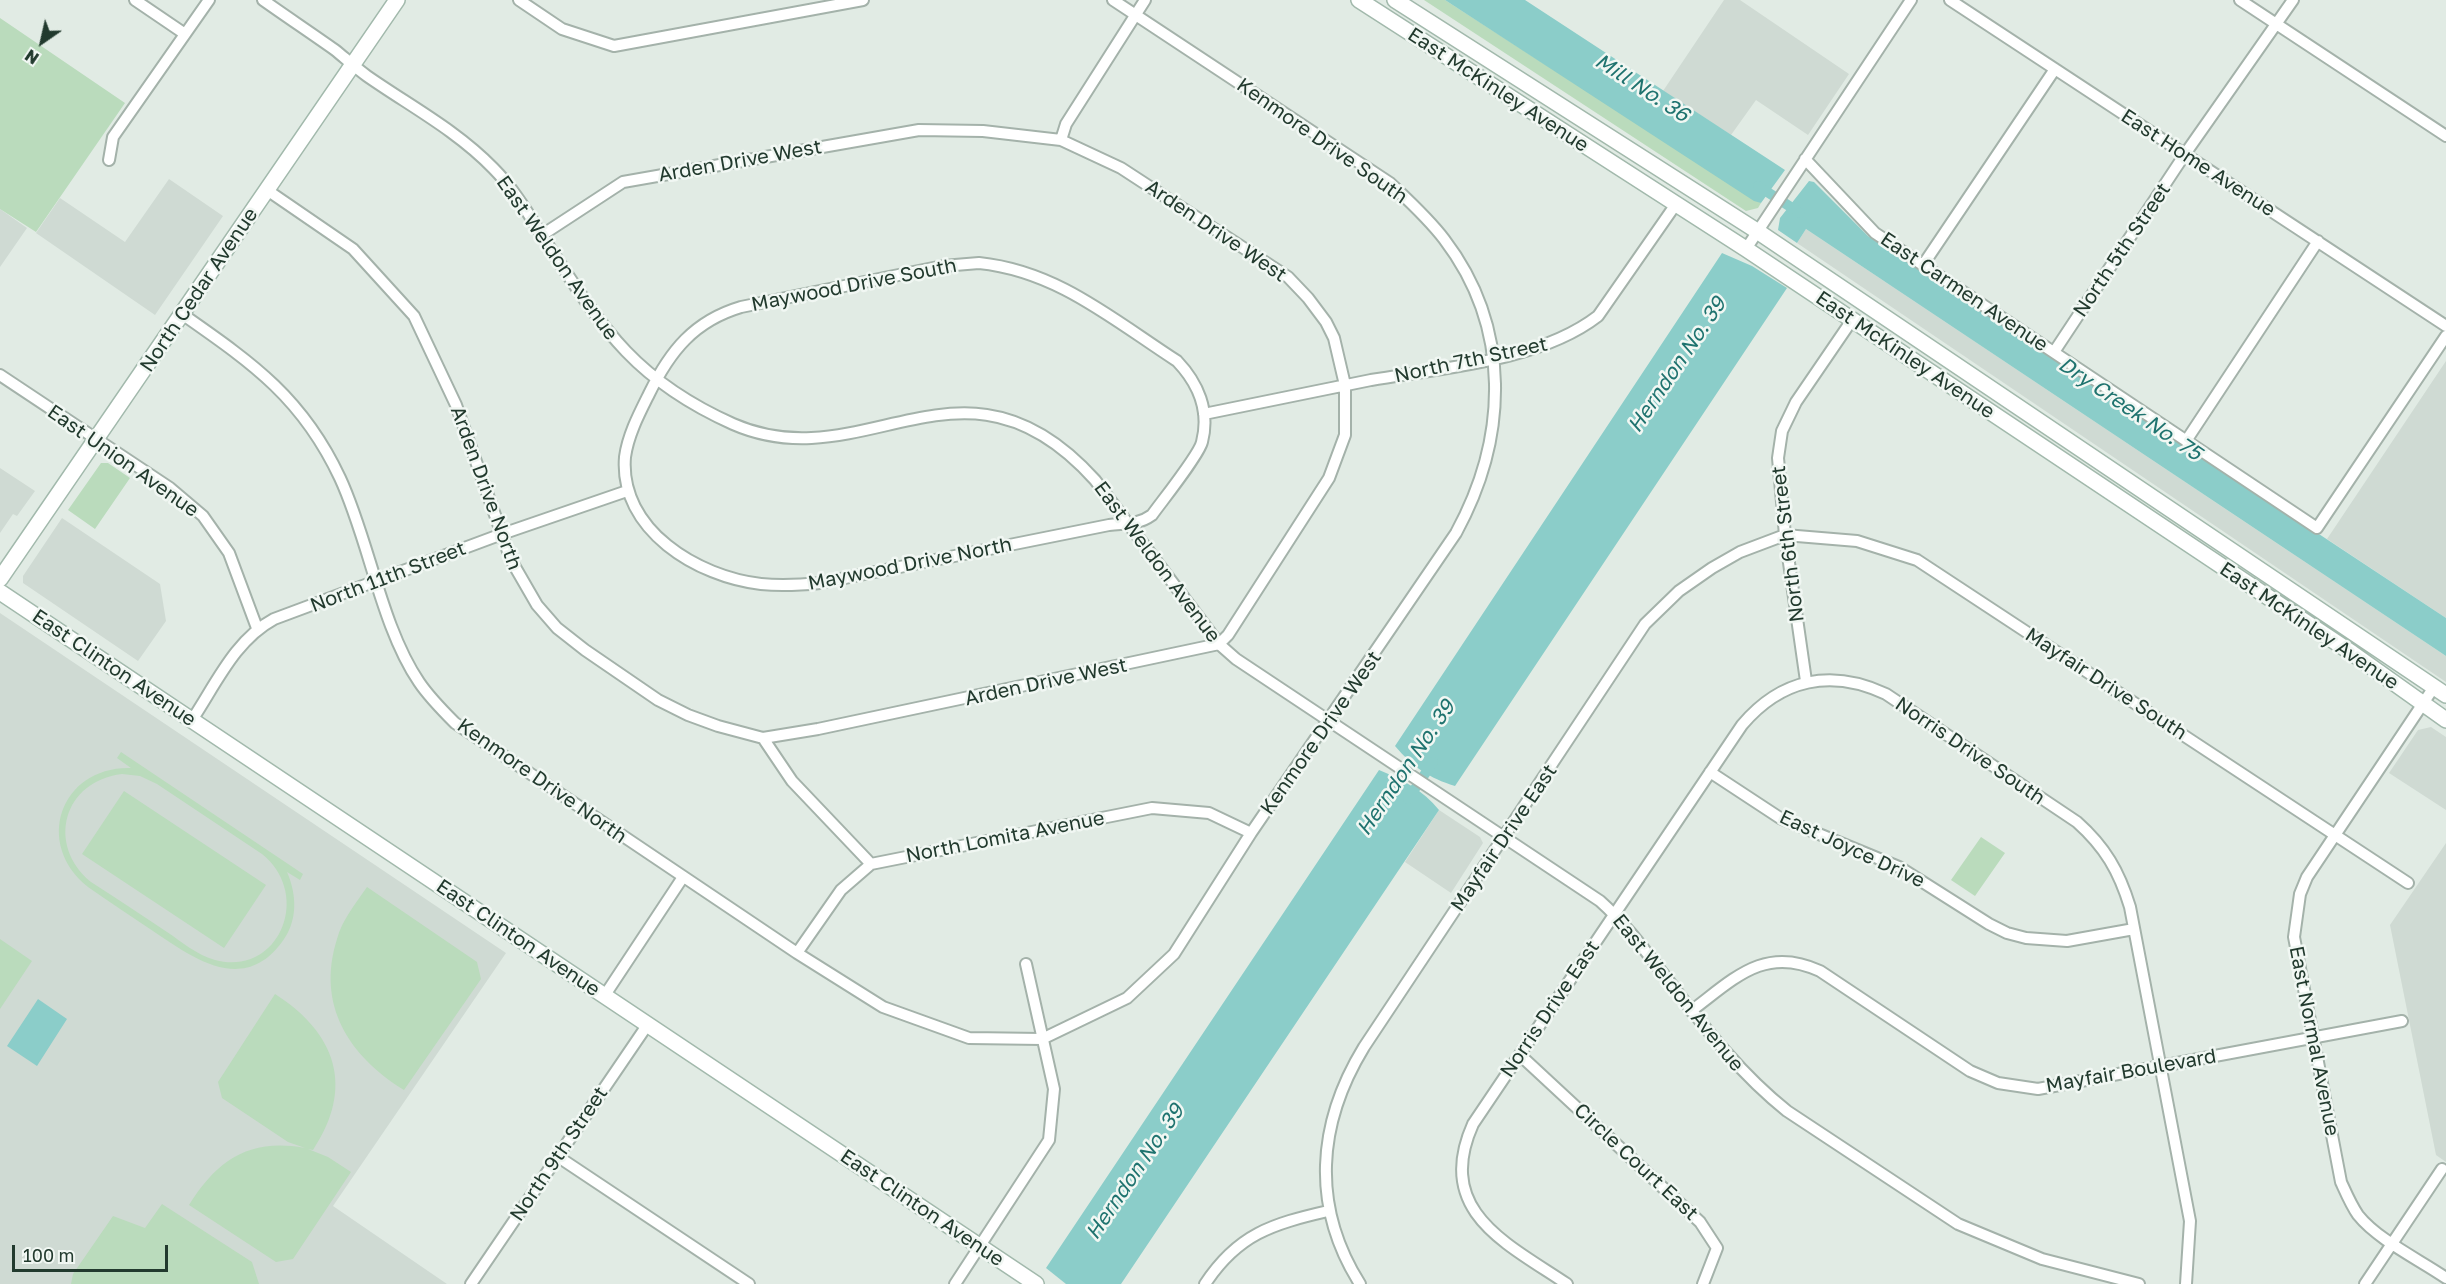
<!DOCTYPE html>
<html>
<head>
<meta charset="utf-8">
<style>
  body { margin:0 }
  #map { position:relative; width:2446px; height:1284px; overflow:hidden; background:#e1ebe4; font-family:"Golos Text",sans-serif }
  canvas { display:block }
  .north { position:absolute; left:12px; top:12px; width:60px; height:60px; -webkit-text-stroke:4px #f1f7f3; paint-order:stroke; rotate:214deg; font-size:16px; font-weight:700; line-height:24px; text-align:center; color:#223a2e }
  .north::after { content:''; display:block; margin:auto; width:21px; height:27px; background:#223a2e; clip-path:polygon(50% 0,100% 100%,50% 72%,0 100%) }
  .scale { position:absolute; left:12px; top:1245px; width:156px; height:27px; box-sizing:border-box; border:3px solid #223a2e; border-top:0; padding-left:8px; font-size:18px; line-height:21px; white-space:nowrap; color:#223a2e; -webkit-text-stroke:4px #f1f7f3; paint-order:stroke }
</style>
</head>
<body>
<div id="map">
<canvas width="2446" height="1284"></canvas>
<div class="north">N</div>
<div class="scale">100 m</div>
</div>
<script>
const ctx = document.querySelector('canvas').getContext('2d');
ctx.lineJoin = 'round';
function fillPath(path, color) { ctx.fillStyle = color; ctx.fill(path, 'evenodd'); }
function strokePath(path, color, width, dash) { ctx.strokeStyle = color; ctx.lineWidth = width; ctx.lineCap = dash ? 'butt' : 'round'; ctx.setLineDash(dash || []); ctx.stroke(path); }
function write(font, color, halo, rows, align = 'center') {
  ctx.font = font + ' "Golos Text",sans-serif'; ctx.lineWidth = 5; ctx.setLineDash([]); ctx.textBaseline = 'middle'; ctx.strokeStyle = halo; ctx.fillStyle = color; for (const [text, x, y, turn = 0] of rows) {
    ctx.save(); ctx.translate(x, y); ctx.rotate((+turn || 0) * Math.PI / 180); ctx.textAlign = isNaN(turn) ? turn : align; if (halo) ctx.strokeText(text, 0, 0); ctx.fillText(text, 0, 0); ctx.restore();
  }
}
fillPath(new Path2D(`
  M1724,0H1740L1849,74L1808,135L1756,100L1731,135L1663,91Z
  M169,179L223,216L155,315L36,233L60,198L125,242Z
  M0,209L27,228L0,267Z
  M1806,229L2446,656V682L1797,243Z
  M2446,361V618L2327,539Z
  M0,468L35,491L17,516L13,514L0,533Z
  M62,518L160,584L166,621L138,661L23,583V576Z
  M0,613L506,953L333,1206L447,1284H0Z
  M2431,727L2446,737V810L2389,773L2418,730Z
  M1439,810L1480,837L1483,843L1451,893L1405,862Z
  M2446,843V1162L2436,1155L2390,925Z`), '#cfdad3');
fillPath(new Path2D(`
  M1424,0H1445L1761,203L1758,208L1746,211Z
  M0,18L125,103L36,232L0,209Z
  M101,463H108L130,478L95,529L68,510Z
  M121,752L303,874L300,880L287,872C297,895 298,921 282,942C243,995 193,958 153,931C131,916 109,902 88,887C33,843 61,766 131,768L117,758ZM122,774L140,776L157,784L262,854C313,895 279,977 215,960C197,955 182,942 167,932C142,915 117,899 91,882C46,845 63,781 122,774Z
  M124,791L266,885L224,948L82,854Z
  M1981,837L2005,853L1975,896L1951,880Z
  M367,887L477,962L481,979L404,1090C349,1056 316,1005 337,939C342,920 356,903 367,887Z
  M0,939L32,961L0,1009Z
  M275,994C336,1033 355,1087 313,1150L308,1149L328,1157L351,1172L293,1259L276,1262L189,1205C218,1159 250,1138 305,1148L288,1142L222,1098L218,1082Z
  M162,1204L252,1262L259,1284H71L73,1274L113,1216L145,1228Z`), '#badbbc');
fillPath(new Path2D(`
  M1445,0H1525L1785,170L1761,203L1754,201Z
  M1809,181L1814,182L1868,236L2446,618V656L1806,229L1797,243L1778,230L1780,218Z
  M1722,253L1752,266L1787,288L1455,786C1429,778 1413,767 1395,746Z
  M1379,770C1403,780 1423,790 1439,810L1121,1284H1066L1046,1268Z
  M38,999L67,1019L37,1066L7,1046Z`), '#8bcdc9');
strokePath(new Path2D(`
  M1758,186L1800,213
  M1408,799L1433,762`), '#8bcdc9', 10);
const street = new Path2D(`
  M135,0L185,34
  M263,0C287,17 311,33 335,50C346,59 356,68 367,76C410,106 456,130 493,168C516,191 532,220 550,248C605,332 637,381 733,424C865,482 964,334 1095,480L1219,644L1236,659L1600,901C1628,926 1649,956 1672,985C1707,1031 1742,1075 1787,1111L1958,1224L2042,1259L2139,1284
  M519,0L562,29L614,46L863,0
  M1950,0L2446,326
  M2240,0L2446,136
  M1061,140L1066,124L1145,0
  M1805,159L1875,233L2317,528L2446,336
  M109,160L113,137L209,0
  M267,190L353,249L414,316L456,405L511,560L537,605L557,628L585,650L658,700L688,715L718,726L763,738L792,781L871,864
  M542,235L623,182L919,130L983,131L1061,140L1121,168L1288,277L1308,298L1326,322L1334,338L1345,385V435L1329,478L1228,635L1219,644L818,729L763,738
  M1746,249L1911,0
  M979,263C1057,271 1112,319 1177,361C1198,383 1210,411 1202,442C1199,455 1162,501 1152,515C1138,525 1127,523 1109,525L820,583C800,585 781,586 761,584C698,577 619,530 625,457C628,435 639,414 649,394C670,351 694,321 741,307L943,266Z
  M1923,265L2055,69
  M182,314C252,363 302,397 340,478C369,540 381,626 419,682C429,697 442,710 455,723L797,953L883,1007L969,1038L1042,1039L1127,998L1174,954L1251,833L1456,533C1508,438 1512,328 1444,239C1428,218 1409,201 1390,183L1113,0
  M2054,352L2185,154L2293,0
  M0,375L170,488L203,516L229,553L257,628
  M1204,414C1260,403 1315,391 1371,380C1442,368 1540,361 1598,316L1676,204
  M2186,441L2318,241
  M1806,681L1785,535L1778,458L1782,431L1796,402L1852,320
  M2434,687L2307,877L2300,894L2294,937L2341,1182C2346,1193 2351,1205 2358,1215C2378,1240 2420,1260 2446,1278
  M192,720C216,684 235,640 274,619L502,534L627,491
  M1710,772L1780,818L1899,867L1989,924L2007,933L2026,938L2067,941L2134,929
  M797,953L841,890L871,864L1152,808L1209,813L1251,833
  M605,995L683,877
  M1691,1011C1734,979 1764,945 1820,971L1970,1071L1998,1083L2038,1089L2402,1021
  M1520,1055L1700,1222L1717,1248L1703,1284
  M557,1156L749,1284
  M471,1284L648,1024
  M955,1284L1049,1140L1054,1089L1026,964
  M1205,1284C1238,1234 1272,1224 1328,1211
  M1360,1284C1311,1206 1317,1124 1364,1047L1645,624L1679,591L1712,568L1740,552L1785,535L1857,541L1917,560L2408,883
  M1567,1284C1506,1243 1434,1211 1473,1124L1742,725C1781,679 1831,668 1886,694L2077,822C2105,847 2119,871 2130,907L2190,1221L2186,1284
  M2365,1284L2442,1169`);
const secondary = new Path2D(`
  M1359,0L1746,249L2352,653L2446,720
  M1395,0L1757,231L2446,695
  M0,579L397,0
  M0,592L1036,1284`);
strokePath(street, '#a4b2aa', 14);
strokePath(secondary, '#a2b9ac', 18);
strokePath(street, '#fff', 10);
strokePath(secondary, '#fff', 15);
write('20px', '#223a2e', '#f1f7f3', [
  ["East McKinley Avenue",1498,90,33],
  ["Kenmore Drive South",1322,141,35],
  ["Arden Drive West",740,161,-10],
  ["East Home Avenue",2198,163,33],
  ["Arden Drive West",1216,231,34],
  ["North 5th Street",2122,250,-56],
  ["East Weldon Avenue",557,258,55],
  ["Maywood Drive South",854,285,-11],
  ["North Cedar Avenue",199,290,-56],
  ["East Carmen Avenue",1964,292,34],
  ["East McKinley Avenue",1905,355,34],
  ["North 7th Street",1471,360,-12],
  ["East Union Avenue",123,461,35],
  ["Arden Drive North",486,488,70],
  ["North 6th Street",1788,544,-97],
  ["East Weldon Avenue",1157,562,53],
  ["Maywood Drive North",910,564,-11],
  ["North 11th Street",388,577,-21],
  ["East McKinley Avenue",2309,626,34],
  ["East Clinton Avenue",114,668,34],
  ["Arden Drive West",1046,682,-12],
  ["Mayfair Drive South",2106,684,33],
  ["Kenmore Drive West",1321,733,-55],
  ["Norris Drive South",1970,751,34],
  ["Kenmore Drive North",542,781,35],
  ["North Lomita Avenue",1005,837,-11],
  ["Mayfair Drive East",1504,838,-56],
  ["East Joyce Drive",1852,849,25],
  ["East Clinton Avenue",518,938,34],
  ["East Weldon Avenue",1678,993,51],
  ["Norris Drive East",1550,1009,-56],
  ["East Normal Avenue",2314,1041,79],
  ["Mayfair Boulevard",2131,1071,-10],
  ["North 9th Street",559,1154,-56],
  ["Circle Court East",1636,1162,43],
  ["East Clinton Avenue",922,1208,34]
]);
write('italic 21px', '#1f736f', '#f1f7f3', [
  ["Mill No. 36",1642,88,33],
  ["Herndon No. 39",1677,365,-56],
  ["Dry Creek No. 75",2130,409,34],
  ["Herndon No. 39",1406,768,-56],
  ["Herndon No. 39",1135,1172,-56]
]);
</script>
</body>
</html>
